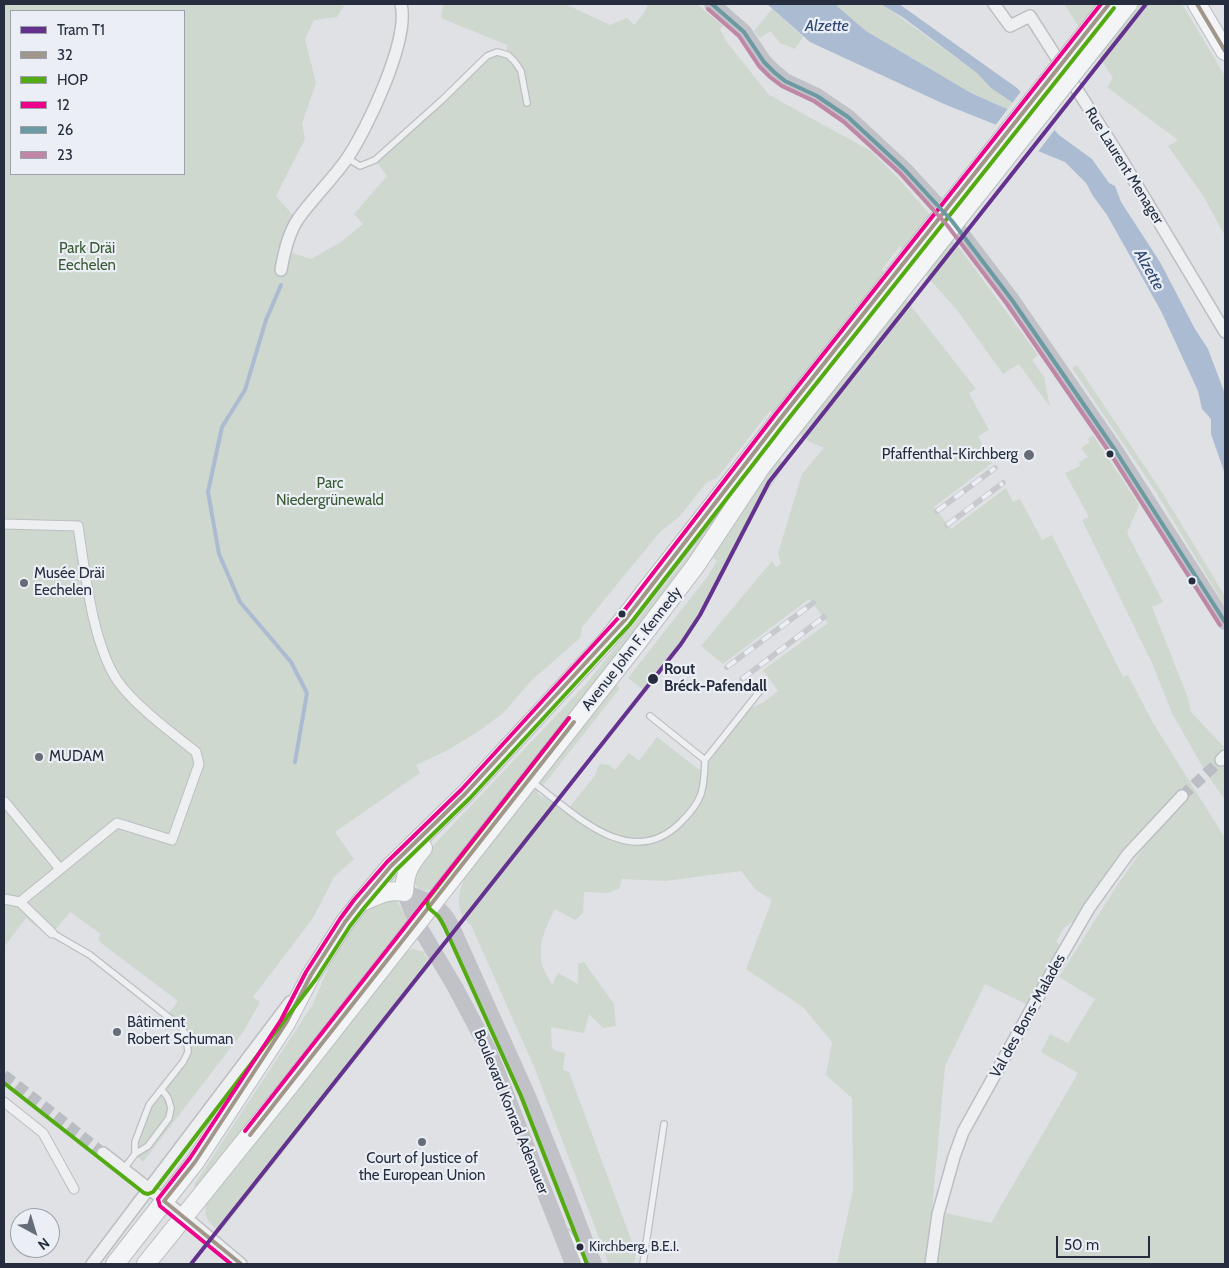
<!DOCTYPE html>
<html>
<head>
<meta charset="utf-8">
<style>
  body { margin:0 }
  #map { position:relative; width:1229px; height:1268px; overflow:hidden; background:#dfe1e4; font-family:Cabin,sans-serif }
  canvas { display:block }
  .frame { position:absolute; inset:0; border:5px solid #252d3e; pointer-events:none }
  .legend { position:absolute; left:10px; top:10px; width:175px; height:165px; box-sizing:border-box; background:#ebeff5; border:1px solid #9ca1ac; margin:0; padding:6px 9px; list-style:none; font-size:15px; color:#252d3e }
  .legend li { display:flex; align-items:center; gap:10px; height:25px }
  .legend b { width:25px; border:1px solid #9ca1ac }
  .north { position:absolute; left:10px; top:1208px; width:50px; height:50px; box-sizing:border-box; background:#ebeff5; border:1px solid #9ca1ac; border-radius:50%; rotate:141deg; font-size:14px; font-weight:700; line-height:20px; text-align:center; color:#252d3e }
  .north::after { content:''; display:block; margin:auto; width:18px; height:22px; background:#666c78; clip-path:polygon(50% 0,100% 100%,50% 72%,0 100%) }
  .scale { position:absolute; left:1056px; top:1236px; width:94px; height:22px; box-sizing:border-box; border:2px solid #252d3e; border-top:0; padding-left:6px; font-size:15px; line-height:18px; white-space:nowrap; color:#252d3e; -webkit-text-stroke:4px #ebeff5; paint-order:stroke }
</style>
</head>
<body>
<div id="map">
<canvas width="1229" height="1268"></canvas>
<div class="frame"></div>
<ul class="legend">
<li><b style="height:6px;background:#64318f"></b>Tram T1</li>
<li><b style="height:6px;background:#a0968a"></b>32</li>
<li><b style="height:6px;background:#53ab11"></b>HOP</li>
<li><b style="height:6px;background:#ed028c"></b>12</li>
<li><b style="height:6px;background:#6c9aa3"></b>26</li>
<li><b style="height:6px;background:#c086a6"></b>23</li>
</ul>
<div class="north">N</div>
<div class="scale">50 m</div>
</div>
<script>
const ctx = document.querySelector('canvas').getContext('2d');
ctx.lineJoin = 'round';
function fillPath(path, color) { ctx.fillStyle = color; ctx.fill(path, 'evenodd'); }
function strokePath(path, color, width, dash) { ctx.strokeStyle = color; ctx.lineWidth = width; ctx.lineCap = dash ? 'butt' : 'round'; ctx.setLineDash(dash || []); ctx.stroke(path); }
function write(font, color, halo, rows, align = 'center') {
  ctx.font = font + ' Cabin,sans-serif'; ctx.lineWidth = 4.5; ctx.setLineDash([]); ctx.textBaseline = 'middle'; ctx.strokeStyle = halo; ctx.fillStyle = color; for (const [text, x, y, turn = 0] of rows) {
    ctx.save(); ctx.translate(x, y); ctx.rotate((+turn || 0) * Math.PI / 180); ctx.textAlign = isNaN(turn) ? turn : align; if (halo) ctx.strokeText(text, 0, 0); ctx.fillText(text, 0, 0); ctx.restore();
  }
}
fillPath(new Path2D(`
  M4,4H340L344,6L337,17L314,20L305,39L316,83L302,124L305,139L276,196L297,220L284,250L311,259L341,242L363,224L354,214L387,176L375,160L487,56L497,52L507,55V45L441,18L443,4H565L610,25L627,18L634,25L644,13L648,4H697L723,26L720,29L726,41L769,95L871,151L898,178L961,250L1038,355L1032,360L1044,377L1050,407L1019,364L1003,374L957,310L900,246L882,269L976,389L969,393L989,430L978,436L992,463L934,507L951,529L1006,488L1013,502L1020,499L1042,540L1052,535L1123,677L1128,675L1153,723L1225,838V1264H837L853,1190L852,1098L826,1075L832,1042L803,1007L746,969L772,900L756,890L741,871L665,881L622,879L619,889L607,893L584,892L583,913L575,920L555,909C546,926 536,947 543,967C545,973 549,979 552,985L558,973L578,984V964L584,962L614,1004L616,1026L603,1028L589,1014L584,1033L551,1027L552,1048L556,1051L565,1053L563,1070L569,1072L636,1253L634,1264H609L535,1069L471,925C453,912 458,888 468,872L616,685L620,688L537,793L542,797L543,796L565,813L596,774L597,769L600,764L609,765L615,770L629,753L639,761L657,737L698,769L708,770L710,757L747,710L764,702L778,691L763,670L828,623L809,599L723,664L701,646L772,561L776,567L781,564L778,553L802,474L824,448L810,442L770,411L717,478L707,482L679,517L660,532L582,627L580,638L532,680L503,713L479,731L448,750L416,765L420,773L335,832L354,859L334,877L313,918L253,997L260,1002L245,1029L143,1162L135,1154C136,1114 165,1082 188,1052L186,1035L167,1016L178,1001L101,943L98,938L101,934L70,912L49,937L26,918L4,947ZM11,11H184V174H11ZM1179,791L1186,802L1149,840L1118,884L1059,977L1095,999L1068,1043L1050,1034L1041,1052L1078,1073L991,1223L932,1210L945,1066L985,984L1026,1004L1060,945L1056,942L1064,928L1075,920L1129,843Z
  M838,4H881L885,6L977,73L991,88L1013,102L1014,109H1007L971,93L866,31L837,6Z
  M1064,4H1182L1225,76V236L1204,197L1168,146L1178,140L1107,87L1113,78Z
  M772,9L803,37L795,49L780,43L770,31L760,38L754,31Z
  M1077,365L1158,486L1225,596V606L1154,489L1072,368Z
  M1093,435L1139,505L1127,533L1163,602L1152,607L1188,698L1191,712L1224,747L1218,757L1225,764V800L1205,771L1172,713L1152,663L1082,520L1089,517L1065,473L1080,466L1079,462L1088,457L1081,448L1090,442L1088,439Z
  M776,457L785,465L763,499L703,613L694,629L646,692L628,678L708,576L717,561L712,557Z
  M734,492L709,537L435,886C422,897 411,886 415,871C418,864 424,857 429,850L587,683L693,549L709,520L728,495Z
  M395,898L407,918L406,921L209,1172L197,1186L195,1187L194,1185L313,1004L336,950L347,933L362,914L373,903Z
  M412,949L425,952L424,955L433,962L220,1232C209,1223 202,1217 207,1202L406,952Z`), '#ced8cf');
fillPath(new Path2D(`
  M767,4H838L837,6L866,31L971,93L1007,109H1014L1012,102L991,88L977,73L904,18L881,4H899L1017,88L1059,135L1092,159L1109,183L1115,186L1121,202L1160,262L1195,329L1208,349L1225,394V474L1211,434V419L1202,409L1198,391L1161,311L1107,215L1093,196L1086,183L1065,162L1038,151L999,126L944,104L810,42Z`), '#abbbd1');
fillPath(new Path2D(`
  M1022,90L1056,128L1037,153L994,127Z`), '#dfe1e4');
strokePath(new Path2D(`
  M281,285L266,320L245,390L222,427L208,492L219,554L240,602L291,662L307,693L295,762`), '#abbbd1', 4);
strokePath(new Path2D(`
  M1182,796L1221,760
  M4,1075L103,1153`), '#babdc3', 11, [11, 5.5]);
const service = new Path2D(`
  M347,158L360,166L375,160L442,100L487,56L497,52L508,55L515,62L521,71L527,103
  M650,716L705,760L763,687
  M531,781C573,812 629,872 679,824C703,801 704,791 705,760
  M52,933L90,955L167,1016L181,1027L186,1035L188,1052L183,1062L149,1105L135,1142V1154L148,1146L169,1118L171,1108L168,1098L162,1090
  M123,1170L135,1154
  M568,1233L572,1239L582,1264
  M643,1264L664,1124`);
const pedestrian = new Path2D(`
  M4,524L78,526C85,571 92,642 117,680C133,704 172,733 196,752L199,764L172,840L117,823L20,902L4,899
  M4,803L5,802L60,869
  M20,902L52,933
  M4,1102L43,1133L74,1189`);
const minor = new Path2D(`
  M994,4L1010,26L1030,16L1120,157L1225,332
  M281,270C284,253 288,234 298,219C312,199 331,181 346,160C367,130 410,39 401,4
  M1221,760L1225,756
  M103,1153L184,1216L241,1264
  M92,1264L290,1002
  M931,1264L938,1214L954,1157L963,1132L1052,972L1089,908L1128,854L1182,796`);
const primary = new Path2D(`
  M1197,4L1225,51
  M364,901C378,895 388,889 404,892C405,871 410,864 423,848
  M115,1264L195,1162L286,1023L311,975L345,922L359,904L391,866L465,794L609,638L780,419
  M146,1264L290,1085L633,648L696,565L761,467L792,428`);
strokePath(service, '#bcbec2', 8);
strokePath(pedestrian, '#bcbec2', 11);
strokePath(minor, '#bcbec2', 14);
strokePath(primary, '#bbbec2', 20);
strokePath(service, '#eeeff1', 5.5);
strokePath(pedestrian, '#eeeff1', 9);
strokePath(minor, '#eeeff1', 11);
strokePath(new Path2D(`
  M712,4L744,32L764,62L774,72L785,81L817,96L848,117L904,169L952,221L1012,300L1115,450L1225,622
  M404,892C426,900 439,903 451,925L527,1094L567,1193L594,1264
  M404,892L417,923L455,987L489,1051L573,1264`), '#c0c2c7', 16);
strokePath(primary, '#f3f4f5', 18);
const rail = new Path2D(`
  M937,511L995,468
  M947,525L1003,483
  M727,667L813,603
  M742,679L824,617`);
strokePath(rail, '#c7c9cc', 5.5);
strokePath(rail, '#ebeff5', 4, [11]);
const primaryBridge = new Path2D(`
  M780,419L1109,4
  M792,428L1128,4`);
strokePath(primaryBridge, '#bbbec2', 20, []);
strokePath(primaryBridge, '#f3f4f5', 18);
strokePath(new Path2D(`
  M1197,4L1225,51
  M250,1135L574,722
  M241,1264L164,1201L195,1162L286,1023L311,975L345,922L359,904L391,866L465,794L625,620L780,419L1109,4`), '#a0968a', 4);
strokePath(new Path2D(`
  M569,718L428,899C425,908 433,911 438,916C441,920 443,924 445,928L521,1096L587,1264
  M4,1083L144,1193L148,1194L153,1192L316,979L350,926L364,908L396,870L470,798L630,624L785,423L1114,8`), '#53ab11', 4);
strokePath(new Path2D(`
  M245,1131L569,718
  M231,1264L160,1206L158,1199L190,1158L281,1020L306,972L340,919L354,900L387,862L461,790L620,616L775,415L1101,4`), '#ed028c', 4);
strokePath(new Path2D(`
  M712,4L744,32L764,62L774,72L785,81L817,96L848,117L904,169L952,221L1012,300L1115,450L1225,622`), '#6c9aa3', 4);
strokePath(new Path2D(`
  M708,9L739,36L759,66L770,77L782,86L814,101L844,122L900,173L947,225L1007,304L1110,453L1220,625`), '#c086a6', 4);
strokePath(new Path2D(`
  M191,1264L681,644L700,615L769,482L1146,4`), '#64318f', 4);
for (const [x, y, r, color] of [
  [1110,454,4.5,"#252d3e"],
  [1029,455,6,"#666c78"],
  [1192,581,4.5,"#252d3e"],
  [24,583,5,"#666c78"],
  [622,614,4.5,"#252d3e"],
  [653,679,6,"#252d3e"],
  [39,757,5,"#666c78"],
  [117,1032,5,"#666c78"],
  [422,1142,5,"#666c78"],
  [580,1247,4.5,"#252d3e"]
]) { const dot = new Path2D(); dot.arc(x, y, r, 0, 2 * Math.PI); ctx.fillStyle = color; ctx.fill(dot); strokePath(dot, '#ebeff5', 2); }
write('14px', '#252d3e', '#ebeff5', [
  ["Kirchberg, B.E.I.",589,1247]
], 'left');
write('15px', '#252d3e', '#ebeff5', [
  ["Rue Laurent Menager",1124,166,58],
  ["Avenue John F. Kennedy",632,649,-52],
  ["Val des Bons-Malades",1028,1016,-61],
  ["Boulevard Konrad Adenauer",511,1112,68]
]);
write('15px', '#375a32', '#ebeff5', [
  ["Park Dräi",87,249],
  ["Eechelen",87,266],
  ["Parc",330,484],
  ["Niedergrünewald",330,501]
]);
write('15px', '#252d3e', '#ebeff5', [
  ["Pfaffenthal-Kirchberg",1018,455,"right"],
  ["Musée Dräi",34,574],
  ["Eechelen",34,591],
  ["MUDAM",49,757],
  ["Bâtiment",127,1023],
  ["Robert Schuman",127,1040],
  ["Court of Justice of",422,1159,"center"],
  ["the European Union",422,1176,"center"]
], 'left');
write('bold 15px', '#252d3e', '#ebeff5', [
  ["Rout",664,670],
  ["Bréck-Pafendall",664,687]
], 'left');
write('italic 16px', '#2e4873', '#ebeff5', [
  ["Alzette",827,26],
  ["Alzette",1149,270,61]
]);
</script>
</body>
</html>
